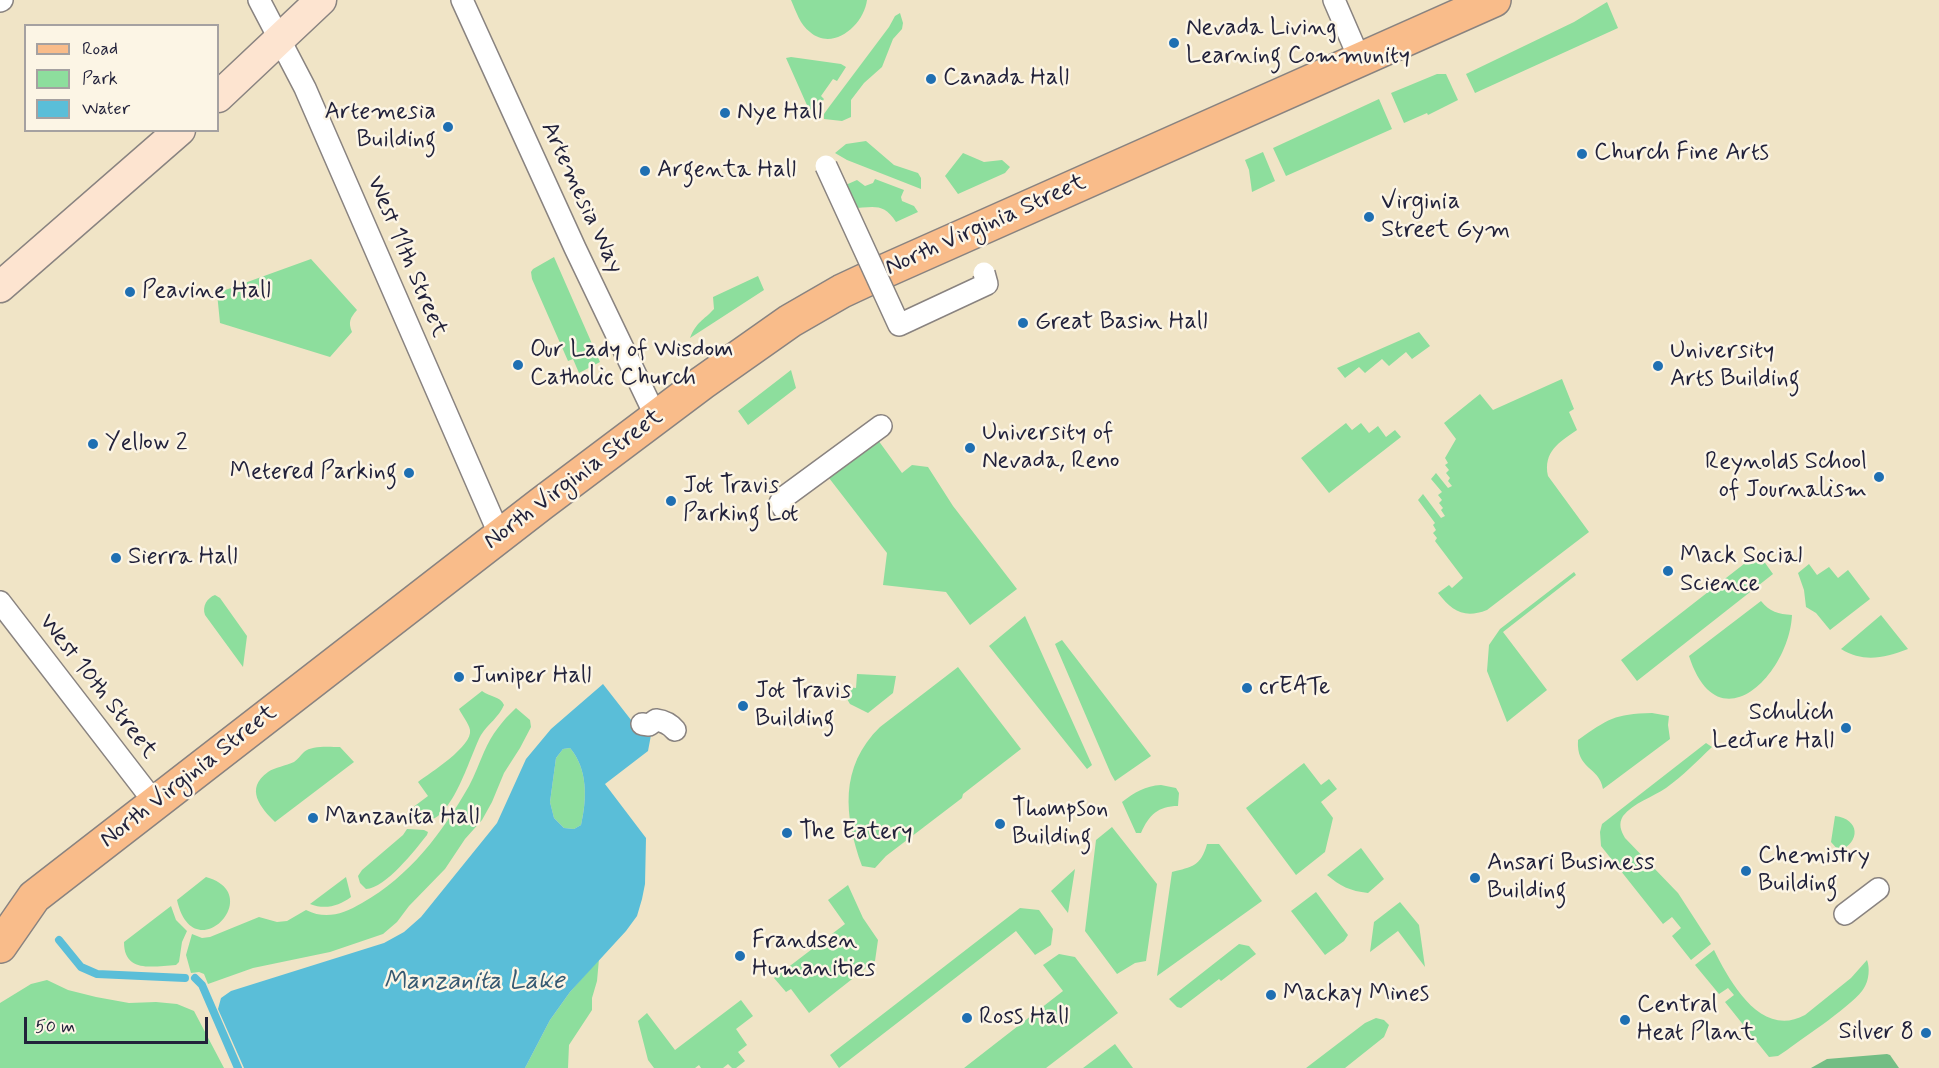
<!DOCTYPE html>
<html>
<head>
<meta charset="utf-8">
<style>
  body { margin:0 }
  #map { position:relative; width:1939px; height:1068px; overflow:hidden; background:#f0e4c6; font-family:Mynerve,sans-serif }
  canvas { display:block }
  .legend { position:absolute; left:24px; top:24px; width:195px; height:108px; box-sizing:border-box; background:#fcf5e5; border:2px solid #a5a1a1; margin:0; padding:8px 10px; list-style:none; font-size:18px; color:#22223b }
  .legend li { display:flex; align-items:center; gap:12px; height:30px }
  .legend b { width:30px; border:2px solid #a5a1a1 }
  .scale { position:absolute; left:24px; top:1017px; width:184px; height:27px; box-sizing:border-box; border:3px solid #22223b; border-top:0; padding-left:8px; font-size:18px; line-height:21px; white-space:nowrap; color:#22223b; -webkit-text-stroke:4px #fcf5e5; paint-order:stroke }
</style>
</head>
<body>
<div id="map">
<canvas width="1939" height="1068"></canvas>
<ul class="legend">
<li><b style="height:8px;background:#f9bc8a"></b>Road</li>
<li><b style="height:16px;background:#8dde9d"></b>Park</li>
<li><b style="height:16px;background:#5abed8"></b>Water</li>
</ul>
<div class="scale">50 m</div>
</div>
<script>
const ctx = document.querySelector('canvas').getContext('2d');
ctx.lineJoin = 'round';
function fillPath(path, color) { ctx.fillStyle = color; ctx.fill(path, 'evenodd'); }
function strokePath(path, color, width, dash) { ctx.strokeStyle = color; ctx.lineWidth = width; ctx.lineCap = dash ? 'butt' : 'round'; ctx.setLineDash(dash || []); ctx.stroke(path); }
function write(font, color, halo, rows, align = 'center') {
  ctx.font = font + ' Mynerve,sans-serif'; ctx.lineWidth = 5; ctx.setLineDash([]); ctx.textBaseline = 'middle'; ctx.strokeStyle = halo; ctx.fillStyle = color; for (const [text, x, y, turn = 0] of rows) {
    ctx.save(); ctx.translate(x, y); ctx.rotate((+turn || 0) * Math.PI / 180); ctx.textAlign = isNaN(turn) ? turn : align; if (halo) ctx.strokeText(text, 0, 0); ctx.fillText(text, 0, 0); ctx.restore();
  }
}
fillPath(new Path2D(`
  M791,0H867C864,25 833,52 810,32C800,25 796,11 791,0Z
  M1607,2L1618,28L1475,93L1466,74L1574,22Z
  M900,13L903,23L902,29L893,39L882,67L864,83L851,100V117L842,121L824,119V114L829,107L889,27L895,16Z
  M791,57L841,64L846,67L837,81L833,79L821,96L824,99C820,104 817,113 810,112L786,58Z
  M1437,74H1446L1458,100L1428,115L1427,113L1404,123L1391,93Z
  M1379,99L1392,129L1286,176L1273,148Z
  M866,141L894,165L918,173L921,178V189L847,160L835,153L846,144Z
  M1263,152L1275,181L1252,192L1249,170L1245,160Z
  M963,153L984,162L1002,160L1010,167L1005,173L958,194L945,176Z
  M875,179L904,190L901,197L902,201L914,206L918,212L896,222C883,201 872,208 851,208L841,187L857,180L865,186L873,183Z
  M554,257L600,362L579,373L573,359L568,361L532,279L531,272L533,269Z
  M311,259L357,310C350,318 348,322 352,332L330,357L220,323L217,293Z
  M758,276L764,290L690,338C697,321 703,321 714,309L713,297Z
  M1419,332L1430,346L1412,359L1406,352L1389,366L1382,359L1365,373L1359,367L1345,378L1337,368Z
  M791,370L796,388L748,425L738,411Z
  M1562,379L1574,409L1569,412L1577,430C1559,442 1543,452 1548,476L1589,532L1487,610C1464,619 1452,611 1438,593L1449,585L1452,588L1463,578L1435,541L1437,538L1433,533L1436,530L1433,525L1435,523L1418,500L1423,494L1441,518L1445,516L1441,510L1443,508L1439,503L1442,500L1438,495L1442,492L1431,479L1436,473L1448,488L1452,486L1448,481L1450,478L1446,473L1449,470L1445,465L1448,463L1445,458L1456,439L1444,423L1480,394L1493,410Z
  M1346,423L1352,430L1361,423L1369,433L1378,426L1386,437L1395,430L1401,437L1329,493L1301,458Z
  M878,440L902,473L912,465L928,467L953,506L1017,589L970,625L946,592L883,585L887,553L829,478Z
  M1758,553L1773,574L1637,681L1621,660Z
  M1809,564L1817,575L1829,567L1838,578L1848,570L1870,599L1830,630L1816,613L1806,607L1804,590L1798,573Z
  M1574,572L1576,575L1503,632L1547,690L1507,722L1487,671L1489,645L1500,629Z
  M215,595L220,598L247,636L243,667L205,615C202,606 207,598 215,595Z
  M1761,601C1770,612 1778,614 1792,615C1789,675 1718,746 1689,656Z
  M1881,615L1908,649C1884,658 1864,663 1841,649Z
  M1025,616L1092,765L1087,769L989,646Z
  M1062,640L1151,756L1115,781L1111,774L1055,644Z
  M958,667L1021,749L963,794L962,798L886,856L875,868L862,866C844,816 839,767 880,727Z
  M857,674L896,676L893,693L868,713L850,704L847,699L848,687L856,688Z
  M482,691C490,697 500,696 504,705C499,717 488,724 481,735C469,756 445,851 408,811L428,796L418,782C430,773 473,746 470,730C469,724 462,715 459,709Z
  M516,708L530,720L531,727L520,748L504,773L492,802L482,820L465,839L445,869L409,906L397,922L383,934L330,952L253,968L208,984L204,974L199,972L191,973L186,955L192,934L202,938L210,937L259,917L277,922L287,921L306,910C326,920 343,914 362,903C410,876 442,833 469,786C475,775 479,763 484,752C492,734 502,721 516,708Z
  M1652,713L1669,716L1668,725L1670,739L1603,789C1599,766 1576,770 1578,740C1608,719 1614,714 1652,713Z
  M1706,743L1712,747C1697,761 1683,776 1666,788C1653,797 1633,803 1623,816C1618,824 1621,831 1625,838L1678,893L1711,944L1691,960L1672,936L1681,928L1672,917L1663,924L1601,846L1600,832L1602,824Z
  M340,747L354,762L275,822C261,808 244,789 268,772C275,767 286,766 294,762C298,759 300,756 304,752C312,745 330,747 340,747Z
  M570,748C588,769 587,799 581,825L574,829L564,828L554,818L550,802L556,758L563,749Z
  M1304,763L1321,785L1329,779L1337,789L1321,802L1333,818L1325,852L1296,875L1246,808Z
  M1161,785L1176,788L1179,793L1178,806C1158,806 1149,815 1141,833H1136L1122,802C1135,792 1145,786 1161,785Z
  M1835,816C1860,819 1861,842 1839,851L1831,842Z
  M1112,827L1157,884L1146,961L1135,963L1117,974L1085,931L1096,840Z
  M407,829L424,830L428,832L427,835C415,850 386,888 366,889L360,883L358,876L362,870L403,835Z
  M1207,844H1219L1262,901L1157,976L1172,872C1192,867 1201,866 1207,844Z
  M1361,848L1384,879L1368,893C1350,891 1340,886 1327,875Z
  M1075,869L1068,913L1051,891Z
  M206,877C268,894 193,972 177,900Z
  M346,877L351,897C339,906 325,910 310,904Z
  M848,885L863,918L878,940L875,961L809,1013L791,989L786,992L774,978L845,924L828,900Z
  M1316,892L1348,935L1344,941L1325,955L1291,911Z
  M1400,902L1419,925L1425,967L1398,931L1370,952L1374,922Z
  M171,906L176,920L187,931L182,942L179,962L176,965C154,966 124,974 124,942Z
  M1020,908L1039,910L1053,929L1051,945L1035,955L1016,931L839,1068L830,1055Z
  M1239,944L1249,946L1256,954L1221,981L1219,979L1181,1008L1177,1007L1169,999Z
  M1714,950C1730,982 1761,1039 1805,1015L1851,978L1867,960C1870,968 1869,980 1864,988C1856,1003 1803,1038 1787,1050L1778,1056L1769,1057L1725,1002L1734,995L1728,988L1719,994L1695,965Z
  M1059,954L1075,957L1118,1013L1046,1068H964L1063,991L1043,965Z
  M599,959L597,981L592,998V1010L569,1045L568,1068H525L550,1020L570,992Z
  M47,980L68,990L96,997L129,1003L156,1002L177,1004L194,1011L224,1068H0V1003L31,984Z
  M741,1000L753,1016L736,1029L747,1045L738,1052L745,1061L736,1068H732L728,1064L723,1068H701L699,1065L695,1068H654L648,1060L638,1021L647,1013L675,1050Z
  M1376,1018L1384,1020L1389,1025L1384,1037L1345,1068H1306L1365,1023Z
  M1115,1044L1133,1068H1083Z`), '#8dde9d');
fillPath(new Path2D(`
  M1887,1054L1890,1055L1899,1068H1811L1827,1059Z`), '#72bd84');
fillPath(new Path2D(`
  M603,684L642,734L651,735L648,751L605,784L646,838L645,884L642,899L637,916L626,931L570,992L550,1020L525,1068H244L218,1009L221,998L231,991L384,943L404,932L421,917L497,823L526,759L551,729ZM570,748C588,769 587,799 581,825L574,829L564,828L554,818L550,802L556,758L563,749Z`), '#5abed8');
strokePath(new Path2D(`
  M59,940L81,967L97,974L185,978
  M195,978L202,985L238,1068`), '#5abed8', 8);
const street = new Path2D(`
  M259,0L305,88L500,536
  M462,0L575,248L656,417
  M1334,0L1360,60
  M0,1L2,0
  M784,509L780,503L783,498L881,426
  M0,602L155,803
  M642,724L649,725L656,720C664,721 670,724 675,730
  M1845,914L1878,889`);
const secondary = new Path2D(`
  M218,97L321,0
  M0,287L180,130`);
const primary = new Path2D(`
  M0,946L34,897L541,504L702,383L790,321L842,291L887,270L1494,0`);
strokePath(street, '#898380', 24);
strokePath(secondary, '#898380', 33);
strokePath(primary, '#898380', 36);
strokePath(street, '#fff', 21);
strokePath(secondary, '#fde4d0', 30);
strokePath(primary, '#f9bc8a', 33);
const streetBridge = new Path2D(`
  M826,166L899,325L987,284L984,273`);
strokePath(streetBridge, '#898380', 24, []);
strokePath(streetBridge, '#fff', 21);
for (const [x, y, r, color] of [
  [1174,43,6,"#1f6fb2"],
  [931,79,6,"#1f6fb2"],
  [725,113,6,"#1f6fb2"],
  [448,127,6,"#1f6fb2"],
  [1582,154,6,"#1f6fb2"],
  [645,171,6,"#1f6fb2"],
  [1369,217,6,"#1f6fb2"],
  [130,292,6,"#1f6fb2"],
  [1023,323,6,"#1f6fb2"],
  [518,365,6,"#1f6fb2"],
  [1658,366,6,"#1f6fb2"],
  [93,444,6,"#1f6fb2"],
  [970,448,6,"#1f6fb2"],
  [409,473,6,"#1f6fb2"],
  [1879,477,6,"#1f6fb2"],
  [671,501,6,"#1f6fb2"],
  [116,558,6,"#1f6fb2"],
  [1668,571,6,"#1f6fb2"],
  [459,677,6,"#1f6fb2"],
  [1247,688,6,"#1f6fb2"],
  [743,706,6,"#1f6fb2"],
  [1846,728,6,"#1f6fb2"],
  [313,818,6,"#1f6fb2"],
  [1000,824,6,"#1f6fb2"],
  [787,833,6,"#1f6fb2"],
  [1746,871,6,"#1f6fb2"],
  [1475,878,6,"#1f6fb2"],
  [740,956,6,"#1f6fb2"],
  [1271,995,6,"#1f6fb2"],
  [967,1018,6,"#1f6fb2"],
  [1625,1020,6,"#1f6fb2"],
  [1926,1033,6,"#1f6fb2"]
]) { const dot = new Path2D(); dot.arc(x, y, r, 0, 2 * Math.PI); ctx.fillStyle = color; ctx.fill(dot); strokePath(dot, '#fcf5e5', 2); }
write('24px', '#22223b', '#fcf5e5', [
  ["Nevada Living",1186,29],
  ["Learning Community",1186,57],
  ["Canada Hall",943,79],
  ["Artemesia",436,113,"right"],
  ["Building",436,141,"right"],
  ["Nye Hall",737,113],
  ["Church Fine Arts",1594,154],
  ["Argenta Hall",657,171],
  ["Virginia",1381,203],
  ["Street Gym",1381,231],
  ["Peavine Hall",142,292],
  ["Great Basin Hall",1035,323],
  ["Our Lady of Wisdom",530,351],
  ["Catholic Church",530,379],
  ["University",1670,352],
  ["Arts Building",1670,380],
  ["University of",982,434],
  ["Nevada, Reno",982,462],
  ["Yellow 2",105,444],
  ["Reynolds School",1867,463,"right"],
  ["of Journalism",1867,491,"right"],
  ["Metered Parking",397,473,"right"],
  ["Jot Travis",683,487],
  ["Parking Lot",683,515],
  ["Mack Social",1680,557],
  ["Science",1680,585],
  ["Sierra Hall",128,558],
  ["Juniper Hall",471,677],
  ["crEATe",1259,688],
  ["Jot Travis",755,692],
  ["Building",755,720],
  ["Schulich",1834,714,"right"],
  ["Lecture Hall",1834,742,"right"],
  ["Thompson",1012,810],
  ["Building",1012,838],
  ["Manzanita Hall",325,818],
  ["The Eatery",799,833],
  ["Chemistry",1758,857],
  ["Building",1758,885],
  ["Ansari Business",1487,864],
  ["Building",1487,892],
  ["Frandsen",752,942],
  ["Humanities",752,970],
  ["Mackay Mines",1283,995],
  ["Central",1637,1006],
  ["Heat Plant",1637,1034],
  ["Ross Hall",979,1018],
  ["Silver 8",1914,1033,"right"]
], 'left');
write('24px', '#22223b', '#fcf5e5', [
  ["Artemesia Way",581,198,65],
  ["North Virginia Street",986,226,-24],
  ["West 11th Street",406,257,67],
  ["North Virginia Street",574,480,-37],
  ["West 10th Street",97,687,52],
  ["North Virginia Street",189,777,-38]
]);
write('italic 26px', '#365972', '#fcf5e5', [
  ["Manzanita Lake",474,983]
]);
</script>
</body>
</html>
